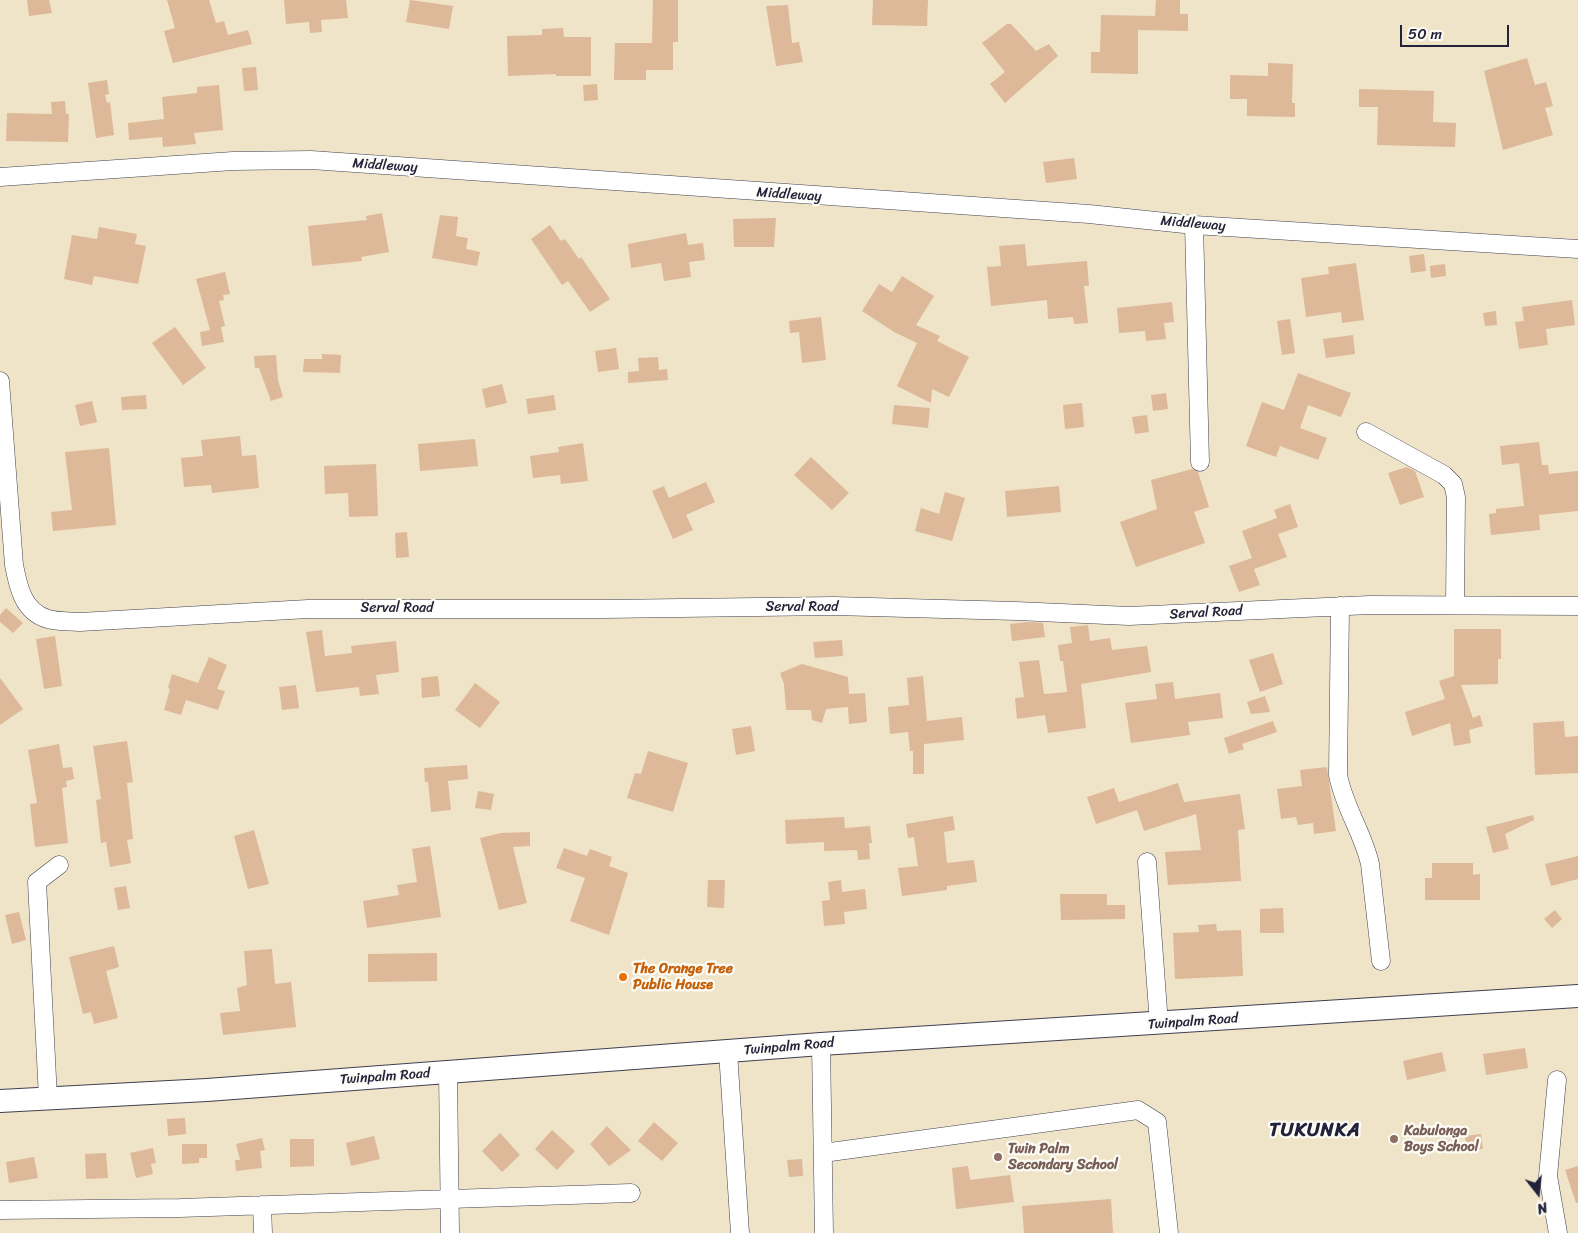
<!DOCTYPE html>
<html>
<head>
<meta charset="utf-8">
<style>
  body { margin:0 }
  #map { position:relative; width:1578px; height:1233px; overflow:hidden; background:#efe4c8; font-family:Sriracha,sans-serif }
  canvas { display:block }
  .north { position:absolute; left:1513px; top:1168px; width:50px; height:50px; -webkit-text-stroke:4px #fdfcf7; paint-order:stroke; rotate:164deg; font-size:14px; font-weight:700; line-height:20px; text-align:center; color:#22223b }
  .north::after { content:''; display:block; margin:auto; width:18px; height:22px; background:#22223b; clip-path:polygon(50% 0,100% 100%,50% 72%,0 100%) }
  .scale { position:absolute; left:1400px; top:25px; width:109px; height:22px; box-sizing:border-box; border:2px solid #22223b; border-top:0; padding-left:6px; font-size:15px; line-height:18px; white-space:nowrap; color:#22223b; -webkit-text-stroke:4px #fdfcf7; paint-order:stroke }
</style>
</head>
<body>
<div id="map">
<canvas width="1578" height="1233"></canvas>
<div class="north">N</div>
<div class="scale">50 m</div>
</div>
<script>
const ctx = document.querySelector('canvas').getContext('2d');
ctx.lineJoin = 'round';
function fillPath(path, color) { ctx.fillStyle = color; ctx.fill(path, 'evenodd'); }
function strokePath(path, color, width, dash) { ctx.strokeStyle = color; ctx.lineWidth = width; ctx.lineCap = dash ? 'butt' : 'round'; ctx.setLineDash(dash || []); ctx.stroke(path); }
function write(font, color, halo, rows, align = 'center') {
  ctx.font = font + ' Sriracha,sans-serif'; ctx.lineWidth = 4.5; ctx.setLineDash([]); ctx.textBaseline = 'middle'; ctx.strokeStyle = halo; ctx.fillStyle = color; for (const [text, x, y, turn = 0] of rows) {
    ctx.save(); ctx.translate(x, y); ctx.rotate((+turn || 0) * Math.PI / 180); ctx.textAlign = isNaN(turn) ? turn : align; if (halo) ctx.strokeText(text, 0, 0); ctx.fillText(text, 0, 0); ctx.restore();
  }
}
fillPath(new Path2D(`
  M27,0H49L52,13L29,16Z
  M167,0H209L216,23L224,21L228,35L248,30L252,44L173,63L164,31L175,28Z
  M284,0H346L348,18L321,20L322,32L310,33L309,22L286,24Z
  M410,0L453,6L449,29L406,22Z
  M653,0H678V42H673V70H646V80H614L615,43H652Z
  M873,0H928L927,26L872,25Z
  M1156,0H1180V14H1188V31L1138,30V74L1091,73V52H1100L1101,15L1155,16Z
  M788,5L792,43L799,42L803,62L776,66L766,6Z
  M1007,24H1011L1036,51L1049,44L1058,56L1005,103L990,84L1005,72L982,43Z
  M563,28L564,37H591V76H556V74L508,76L507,36L542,35V29Z
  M1527,58L1535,85L1546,82L1553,106L1545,108L1553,135L1503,150L1484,71Z
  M1268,63L1293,64L1292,103H1295V117L1247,116V99H1230V75L1268,76Z
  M256,67L258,90L244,91L242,68Z
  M107,80L109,94L105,95L107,103L110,102L114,135L96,138L88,83Z
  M597,84L598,100L584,101L583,85Z
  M219,85L223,130L194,133L196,144L163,147L162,137L129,140L128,123L164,119L162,97L197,93V87Z
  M1359,89L1434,91L1433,122L1456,123L1455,147L1377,145L1378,107H1359Z
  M65,101L66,114H69L68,142L6,141L7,113L52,114L51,102Z
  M1074,158L1077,179L1046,183L1043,162Z
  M382,213L389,252L361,257L362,261L312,266L308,226L367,220L366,216Z
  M440,215L458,217L456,236L468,238L466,249L480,252L477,266L432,258Z
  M776,218L774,247H734L733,219Z
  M550,225L561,241L565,239L579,259L581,257L610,299L590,312L568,281L562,285L531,239Z
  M99,227L137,234L135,244L146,246L138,284L94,276L92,285L64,279L72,235L97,239Z
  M686,233L688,245L703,243L705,260L689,262L691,277L664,281L661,263L631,268L628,244Z
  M1025,244L1027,266L1087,261L1089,286H1084L1088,323L1074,324L1073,317L1048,319L1047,300L991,306L987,267L1001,266L999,246Z
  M1424,254L1426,271L1411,273L1409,256Z
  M1356,263L1364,320L1342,323L1341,312L1306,317L1301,278L1329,274L1328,267Z
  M1445,264L1446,276L1431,278L1430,266Z
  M225,272L230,294L223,295L224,300L219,301L225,326L221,327L224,342L202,346L200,332L210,330L196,279Z
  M902,276L934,296L916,325L940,336L937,341L969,357L949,397L932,389L931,403L897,386L917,343L894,332L862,311L879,284L892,292Z
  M1572,300L1575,325L1546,329L1548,345L1519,349L1515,322L1524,321L1522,307Z
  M1172,302L1174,322L1164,323L1166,339L1146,341L1145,331L1119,333L1117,308Z
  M1496,311L1497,325L1485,326L1483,313Z
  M821,317L826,360L802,363L799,332L790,333L789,321Z
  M1290,319L1295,353L1282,355L1277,321Z
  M175,327L206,368L183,385L152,343Z
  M1353,335L1355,354L1326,358L1323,339Z
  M616,348L619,369L598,372L595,351Z
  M322,354L341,355L340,373L303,372L304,359H322Z
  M276,355L278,380L283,397L271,401L259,368H255L254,356Z
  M658,357L659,370L667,369L668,380L628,383V372L639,371L638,358Z
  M1298,373L1351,393L1341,417L1308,405L1300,428L1327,438L1318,460L1280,446L1276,457L1246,446L1262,402L1284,410Z
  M502,384L507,403L486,408L482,389Z
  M1166,393L1168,409L1153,411L1151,395Z
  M146,395L147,409L122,410L121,397Z
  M554,395L556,410L528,414L526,399Z
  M92,401L97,422L80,426L75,405Z
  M1082,403L1084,427L1065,429L1063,405Z
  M894,405L930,408L928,428L892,424Z
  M1147,415L1149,432L1135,434L1132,417Z
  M240,436L242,456L256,455L259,488L212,493L211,485L184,487L181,458L203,456L201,440Z
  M475,439L478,466L420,471L418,444Z
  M1539,442L1542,465H1548L1549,474L1578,471V511L1539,515L1540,530L1491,535L1489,514L1496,513V509L1524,506L1519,463L1502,465L1500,446Z
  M583,443L588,481L561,484L560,475L533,478L530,456L559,452L558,447Z
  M109,448L116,525L53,531L51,512L72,510L65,452Z
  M811,457L849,493L832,510L794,475Z
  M376,464L378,516L349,517L348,493L325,494L324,466Z
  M1407,467L1415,471L1424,497L1400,505L1388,473Z
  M1192,469L1198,472L1209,507L1194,512L1205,543L1136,567L1120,522L1157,509L1151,480Z
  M706,482L715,502L686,515L693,530L673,539L652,491L664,486L669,498Z
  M1059,486L1061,512L1007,517L1005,491Z
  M945,492L965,498L952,541L915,531L921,508L939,514Z
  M1290,504L1298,527L1278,534L1287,557L1254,569L1260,585L1239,592L1229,566L1252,558L1242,531L1277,518L1274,510Z
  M407,532L409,557L396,558L395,533Z
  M6,608L23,623L13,633L0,622V615Z
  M1027,622L1043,623L1045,637L1012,641L1010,624Z
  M1088,625L1090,641L1110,638L1112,650L1147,646L1151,672L1081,684L1086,728L1048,733L1045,715L1017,719L1015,698L1024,697L1019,662L1039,660L1044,694L1067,692L1063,661H1060L1058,645L1072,643L1070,627Z
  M1454,629H1501V659H1498V684L1461,685L1473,718L1480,715L1483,726L1469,730L1471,743L1454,746L1450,723L1412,736L1405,712L1445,699L1439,681L1454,676Z
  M322,630L325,656L352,653L351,646L396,641L399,672L376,675L379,694L360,696L359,687L316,692L306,632Z
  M55,636L62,686L44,689L36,639Z
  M842,640L843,656L815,658L813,642Z
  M1273,653L1283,684L1260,692L1249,660Z
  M209,657L227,665L217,689L225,691L218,710L186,700L181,715L164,710L170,689L168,688L172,674L198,683Z
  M802,664L848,677L849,694L865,693L867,722L849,724L848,707L826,709L822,723L812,720L811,710H786L784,684L780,673Z
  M438,676L440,696L422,698L421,678Z
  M923,676L927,721L962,717L964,740L924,744V774H913V751H910L908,732L890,734L888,707L909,705L907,678Z
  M0,678L23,709L0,725Z
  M1173,682L1175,699L1220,693L1223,718L1188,722L1190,735L1131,743L1125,703L1157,699L1155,684Z
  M475,683L500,702L480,728L455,710Z
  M296,685L299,708L282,710L279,687Z
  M1265,696L1270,712L1251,714L1247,702Z
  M1273,721L1277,732L1242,744L1244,749L1229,754L1224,738Z
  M1564,721L1565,737L1578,736V773L1535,775L1533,723Z
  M751,726L755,751L736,755L732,729Z
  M127,741L133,782L127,783L133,839L127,840L131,863L110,867L106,842L101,843L96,800L101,799L93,746Z
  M59,744L63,768L72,767L74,779L66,781L67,787L62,788L68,843L35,847L30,804L37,803L28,750Z
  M648,751L688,763L673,812L627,798L635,773L641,774Z
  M467,765L468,779L448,781L451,810L431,812L428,782H425L424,768Z
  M1327,767L1336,831L1314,834L1313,823L1298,825L1296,817L1281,819L1277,789L1302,786L1300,770Z
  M1178,783L1184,802L1240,794L1245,829L1238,830L1241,881L1168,885L1165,852L1201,850L1196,814L1144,831L1137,810L1096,824L1087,797L1114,788L1119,802Z
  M478,791L494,794L491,810L475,808Z
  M1533,815L1534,820L1505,834L1509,849L1493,853L1486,827Z
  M953,816L955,830L944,832L947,863L974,860L977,882L947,886V890L902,896L898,868L918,866L914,837L908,838L906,824Z
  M844,817L845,828L870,826L872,843H869L870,859L858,860L857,850L824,851V842L786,844L785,820Z
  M254,830L269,884L248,889L234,836Z
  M530,832V846L513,847L527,903L499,910L480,838L501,833Z
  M430,846L441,917L367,928L363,901L399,895L397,885L417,882L412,849Z
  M564,848L587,856L590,849L612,857L609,866L628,873L609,935L570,921L585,878L556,868Z
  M1578,856V879L1551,886L1545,864Z
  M1432,863H1473V875L1480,874V900H1425V878H1432Z
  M708,880H725L724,908L707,907Z
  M841,880L842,892L865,889L867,909L844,912L845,924L824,926L822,901L830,900L828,882Z
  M126,886L130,908L118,910L114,888Z
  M1060,894H1107V905H1125V919L1061,920Z
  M1283,908L1284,933H1260V909Z
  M1555,910L1562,919L1552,928L1544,919Z
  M19,912L26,940L12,944L5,915Z
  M1216,924L1217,931L1241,930L1243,976L1175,979L1173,933L1199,932L1198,925Z
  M114,946L119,967L106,971L118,1018L94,1024L91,1012L83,1014L69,957Z
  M272,949L275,984L291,982L296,1027L223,1035L220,1013L240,1011L237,988L247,985L244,951Z
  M437,953V981L368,982V954Z
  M1525,1048L1528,1068L1486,1075L1483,1054Z
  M1442,1052L1446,1071L1407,1080L1403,1061Z
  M185,1118L186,1134L168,1136L167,1119Z
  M654,1122L678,1143L662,1161L638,1141Z
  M607,1126L631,1150L609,1166L590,1144Z
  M552,1130L575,1151L557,1170L535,1149Z
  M500,1133L520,1155L502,1172L482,1151Z
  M1481,1134L1483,1149L1467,1151L1465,1136Z
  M374,1136L380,1159L351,1166L346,1143Z
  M262,1138L265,1150L260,1151L262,1168L236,1171L235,1160H240L236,1144Z
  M290,1139H314V1166L290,1167Z
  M182,1144H207V1158H199V1163L182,1164Z
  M153,1148L156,1163L151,1164L153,1174L136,1178L130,1153Z
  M106,1153L108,1178L86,1179L85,1154Z
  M34,1157L38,1178L9,1183L6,1162Z
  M802,1159L803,1176L789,1177L787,1160Z
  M968,1166L970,1180L1010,1175L1014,1202L956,1209L952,1168Z
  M1578,1166V1203H1576L1565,1170Z
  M1111,1199L1113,1233H1024L1022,1206Z`), '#ddb899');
const minor = new Path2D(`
  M0,177L233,161L311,160L1089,214L1194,225L1578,249
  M1194,225L1200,462
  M0,381L14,565C18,586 23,612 48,619C58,622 70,621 80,622L308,609H604L834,606L1016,611L1129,616L1370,605L1578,606
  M1366,432L1444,475L1453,484L1456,497L1455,605
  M1340,606L1338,775C1344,807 1363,833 1370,864L1381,961
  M1147,862L1159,1024
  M821,1044L824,1233
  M728,1052L740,1233
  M448,1073L450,1233
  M1557,1080L1548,1176L1558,1233
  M48,1098L37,882L59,865
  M823,1153L1138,1110L1157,1122L1169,1233
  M262,1205L263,1233
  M0,1210L180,1208L631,1193`);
const major = new Path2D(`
  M0,1101L207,1090L821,1044L1578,996`);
strokePath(minor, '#413f50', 19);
strokePath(major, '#413f50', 24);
strokePath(minor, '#fff', 18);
strokePath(major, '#fff', 22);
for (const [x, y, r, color] of [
  [623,977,5,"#e8710a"],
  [1394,1139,5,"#8d6e63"],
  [998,1157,5,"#8d6e63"]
]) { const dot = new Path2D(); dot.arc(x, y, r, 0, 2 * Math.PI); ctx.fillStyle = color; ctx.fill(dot); strokePath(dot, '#fdfcf7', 2); }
write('14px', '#22223b', '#fdfcf7', [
  ["Middleway",385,166,4],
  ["Middleway",789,195,4],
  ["Middleway",1193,224,5],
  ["Serval Road",802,607],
  ["Serval Road",397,608],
  ["Serval Road",1206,613,-3],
  ["Twinpalm Road",1193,1022,-4],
  ["Twinpalm Road",789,1047,-5],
  ["Twinpalm Road",385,1077,-4]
]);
write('bold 14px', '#c56008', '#fdfcf7', [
  ["The Orange Tree",633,969],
  ["Public House",633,985]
], 'left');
write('bold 14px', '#785e54', '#fdfcf7', [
  ["Kabulonga",1404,1131],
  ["Boys School",1404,1147],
  ["Twin Palm",1008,1149],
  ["Secondary School",1008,1165]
], 'left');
ctx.letterSpacing = '1px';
write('bold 19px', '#22223b', '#fdfcf7', [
  ["TUKUNKA",1315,1131]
]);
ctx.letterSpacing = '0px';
</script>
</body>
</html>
